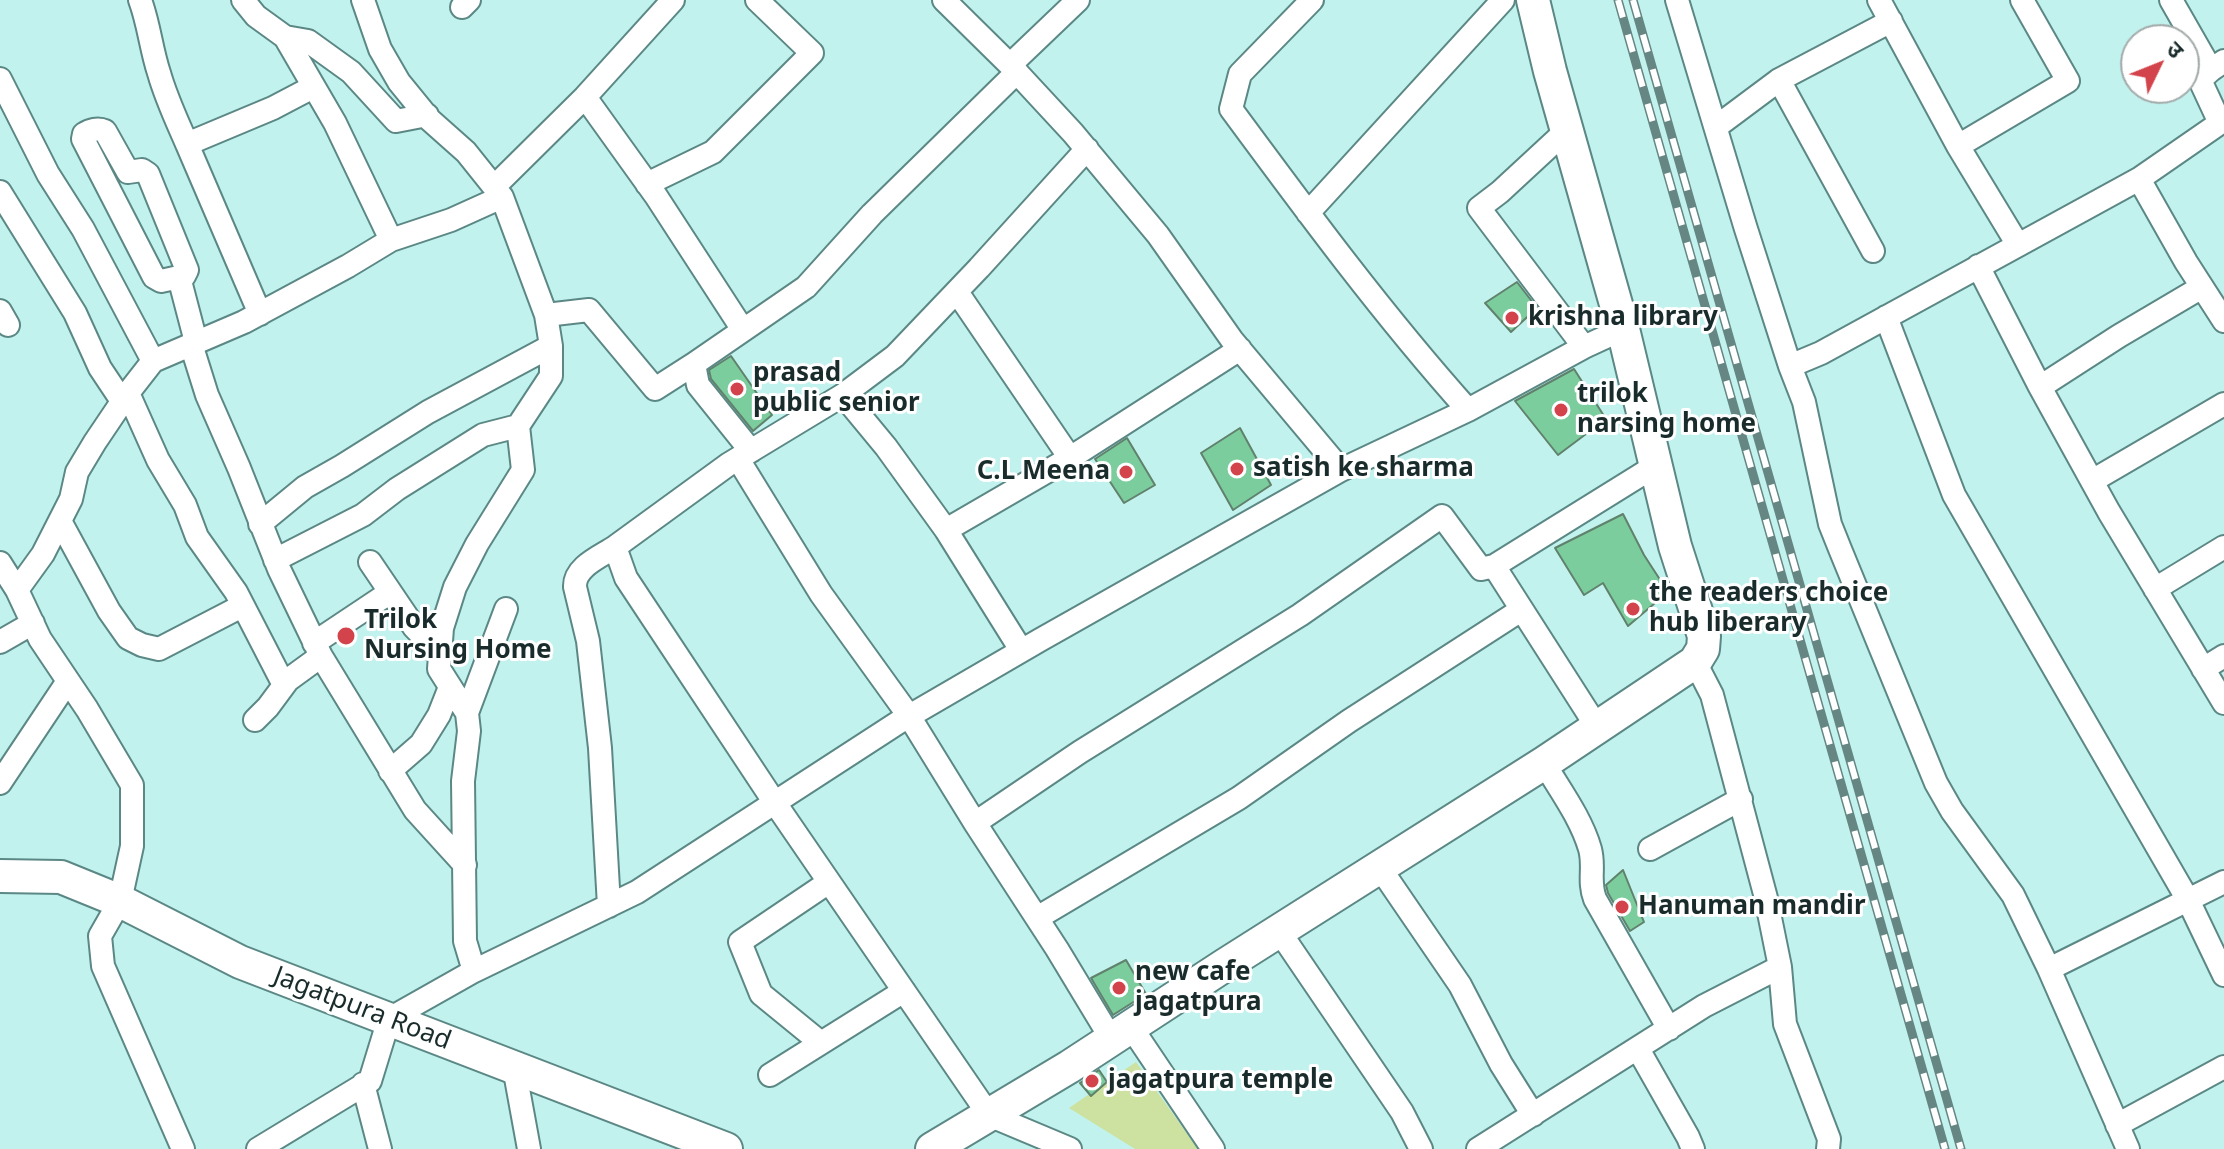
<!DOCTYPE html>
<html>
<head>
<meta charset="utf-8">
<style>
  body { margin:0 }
  #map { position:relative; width:2224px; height:1149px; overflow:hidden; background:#c2f2ee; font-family:"Noto Sans","Noto Sans Devanagari",sans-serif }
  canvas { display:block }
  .north { position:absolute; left:2120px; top:24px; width:80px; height:80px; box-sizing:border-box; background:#fff; border:2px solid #a3abaa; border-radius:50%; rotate:47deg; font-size:22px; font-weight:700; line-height:32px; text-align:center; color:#192c2b }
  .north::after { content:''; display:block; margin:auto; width:28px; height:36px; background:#d3434b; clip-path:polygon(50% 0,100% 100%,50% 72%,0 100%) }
</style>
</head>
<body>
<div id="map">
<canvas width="2224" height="1149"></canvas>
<div class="north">उ</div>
</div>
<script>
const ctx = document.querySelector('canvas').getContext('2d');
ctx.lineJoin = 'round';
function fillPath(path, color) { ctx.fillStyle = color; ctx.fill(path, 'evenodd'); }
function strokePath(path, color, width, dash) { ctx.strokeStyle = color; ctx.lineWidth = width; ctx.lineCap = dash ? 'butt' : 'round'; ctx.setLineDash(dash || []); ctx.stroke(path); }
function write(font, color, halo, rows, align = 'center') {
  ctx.font = font + ' "Noto Sans",sans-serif'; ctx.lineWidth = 6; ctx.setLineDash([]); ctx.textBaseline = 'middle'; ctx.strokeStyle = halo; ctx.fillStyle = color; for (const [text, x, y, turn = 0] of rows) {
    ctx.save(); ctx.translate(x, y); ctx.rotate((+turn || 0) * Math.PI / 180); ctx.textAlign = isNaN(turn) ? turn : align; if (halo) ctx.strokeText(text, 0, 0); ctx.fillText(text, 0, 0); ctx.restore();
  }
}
fillPath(new Path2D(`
  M1136,1062L1198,1149H1135L1069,1108Z`), '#cde2a0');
const building = new Path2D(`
  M1517,282L1537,308L1511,332L1485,303Z
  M731,356L772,415L753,431L711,379L709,370Z
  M1574,369L1606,419L1558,455L1515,401Z
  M1240,428L1271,485L1233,510L1201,453Z
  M1127,438L1155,485L1124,503L1095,459Z
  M1623,514L1644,555L1668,592L1628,626L1603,583L1584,595L1555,548Z
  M1623,870L1644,922L1630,931L1608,893L1606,885Z
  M1126,960L1146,994L1113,1015L1091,978Z
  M1099,1070L1107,1082L1091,1096L1080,1083Z`);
fillPath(building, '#7ccd9d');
strokePath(building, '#60816c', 2);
const street = new Path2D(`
  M140,0C149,24 151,49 159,73C166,98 177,121 187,144
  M243,0L256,16L285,37L308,41L351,72L396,121L427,115
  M363,0L380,49L399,82L430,120L466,152L502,197L546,315L551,346V376L518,426L523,470L477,544L455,587L442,628L439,669L467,713L469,731L463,781L465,941L474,971
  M944,0L1010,65L1073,133L1158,235L1232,340L1341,470L1468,410L1584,347L1623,329
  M1312,0L1240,74L1231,109C1307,212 1383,315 1468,410
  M1677,0L1746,229L1790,366L1804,402L1830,524L1840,549L1936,783L1952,811L2013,895L2049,969
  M1879,0L1958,146
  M2171,0L2211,70
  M462,7L469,0
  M285,37L335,123L391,240
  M1010,65L1078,0
  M0,79L48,174L83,229L153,361
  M585,97L656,196L743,330
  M1716,127L1779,80
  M1567,130L1500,192L1479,208L1584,347
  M2139,179L2186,262L2224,321
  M647,184L713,152L812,53L757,0
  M494,187L585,97L673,0
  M0,192L75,313L100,368L122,401
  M1308,213L1503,0
  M2018,245L1958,146L2068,81L2022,0
  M1873,251L1779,80L1891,21
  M1978,266L2040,387L2109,512L2224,703
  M179,277L161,281L154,277L83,139L84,134C90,130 98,128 105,131L128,172L142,170L148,174L187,270L184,276L179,277L196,342
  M957,292L1070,458
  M0,311L8,325
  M260,314L187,144L273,108L313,87
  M546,315L589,310L655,389L694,364
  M1886,317L1954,495L2188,900L2224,975
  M191,344L207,395L239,468L279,569L321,656L415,810L465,865
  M1790,366L1821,353L2139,179L2220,123L2200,80L2211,70L2224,61
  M2040,387L2119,336L2202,287
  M128,393L158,460L185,505L197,537L236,592L284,685
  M843,395L886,447L946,530L1021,650
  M751,451L698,385L694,364L806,287L872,214L1017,72
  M738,459L821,594L909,716L975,823L1057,949L1112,1040
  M2092,481L2224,404
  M60,521L109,611L128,638L142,645L159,649L242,606
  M260,524L305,487L342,466L428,412L551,346
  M946,530L1070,458L1240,349
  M275,560L363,515L397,489L483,435L518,426
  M370,562L414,627L440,654
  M0,563L17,590L40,639L87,709L132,785V846L120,901L100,936L103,966L183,1149
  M2155,589L2224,547
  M17,590L43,554L71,499L77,472L95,442L128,393L153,361L244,322L348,266L391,240L451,220L502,197
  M0,642L33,623
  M314,643L389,593
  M1695,662L1712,695L1766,898L1780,967L1785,1024L1829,1139L1828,1149
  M2203,669L2224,656
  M467,713L506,609
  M255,720L268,707L288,680L321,656
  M1597,727L1494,566L1655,466
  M1544,763C1560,790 1581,818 1590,849C1595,867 1588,881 1595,899L1669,1029
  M390,771L421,744L439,715L450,687
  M0,783L68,681
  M975,823L1080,752L1300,615L1442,516L1481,569L1494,566
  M1650,849L1741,799
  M1380,868L1460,985L1501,1064L1533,1115
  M609,906L600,748L588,641L575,587C574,567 600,557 615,547
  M1037,918L1239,798L1349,721L1521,610
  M1279,931L1402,1112L1421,1149
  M1131,1027L1213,1149
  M821,1043L761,994L740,942L829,882
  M1638,1049L1688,1137L1693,1149
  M514,1067L529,1149
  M770,1075L904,991
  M363,1084L380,1149
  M2117,1125L2224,1067
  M258,1149L370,1081L389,1019L474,971L637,892L899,722L1040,640L1341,470
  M1070,1149L989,1115L775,803L626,578L615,547L729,464L843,395L895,356L979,268L1087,149
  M1478,1149L1704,1006L1780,967
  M2128,1149L2049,969L2224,882`);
const secondary = new Path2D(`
  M0,876L61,877L120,901L240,962L726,1149
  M932,1149L1069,1067L1225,965L1544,763L1695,662L1703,649L1704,636L1675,546L1623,329L1550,71L1533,0`);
strokePath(street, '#5b8885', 26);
strokePath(secondary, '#5b8885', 36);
strokePath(street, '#fff', 22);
strokePath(secondary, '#fff', 32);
const rail = new Path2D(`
  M1618,0L1945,1149
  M1633,0L1961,1149`);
strokePath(rail, '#668683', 9);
strokePath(rail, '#fff', 6, [18]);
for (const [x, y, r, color] of [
  [1512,318,8,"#d3434b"],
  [737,389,8,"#d3434b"],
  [1561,410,8,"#d3434b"],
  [1237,469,8,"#d3434b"],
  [1126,472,8,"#d3434b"],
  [1633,609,8,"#d3434b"],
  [346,636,10,"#d3434b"],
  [1622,907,8,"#d3434b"],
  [1119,988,8,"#d3434b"],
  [1092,1081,8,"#d3434b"]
]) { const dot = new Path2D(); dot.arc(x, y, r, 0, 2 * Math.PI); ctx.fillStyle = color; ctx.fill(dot); strokePath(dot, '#fff', 3); }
write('bold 26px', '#192c2b', '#fff', [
  ["krishna library",1528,318],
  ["prasad",753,374],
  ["public senior",753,404],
  ["trilok",1577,395],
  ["narsing home",1577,425],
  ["satish ke sharma",1253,469],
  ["C.L Meena",1110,472,"right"],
  ["the readers choice",1649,594],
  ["hub liberary",1649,624],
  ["Trilok",364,621],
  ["Nursing Home",364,651],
  ["Hanuman mandir",1638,907],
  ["new cafe",1135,973],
  ["jagatpura",1135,1003],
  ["jagatpura temple",1108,1081]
], 'left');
write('26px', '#192c2b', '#fff', [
  ["Jagatpura Road",362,1009,21]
]);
</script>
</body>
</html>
